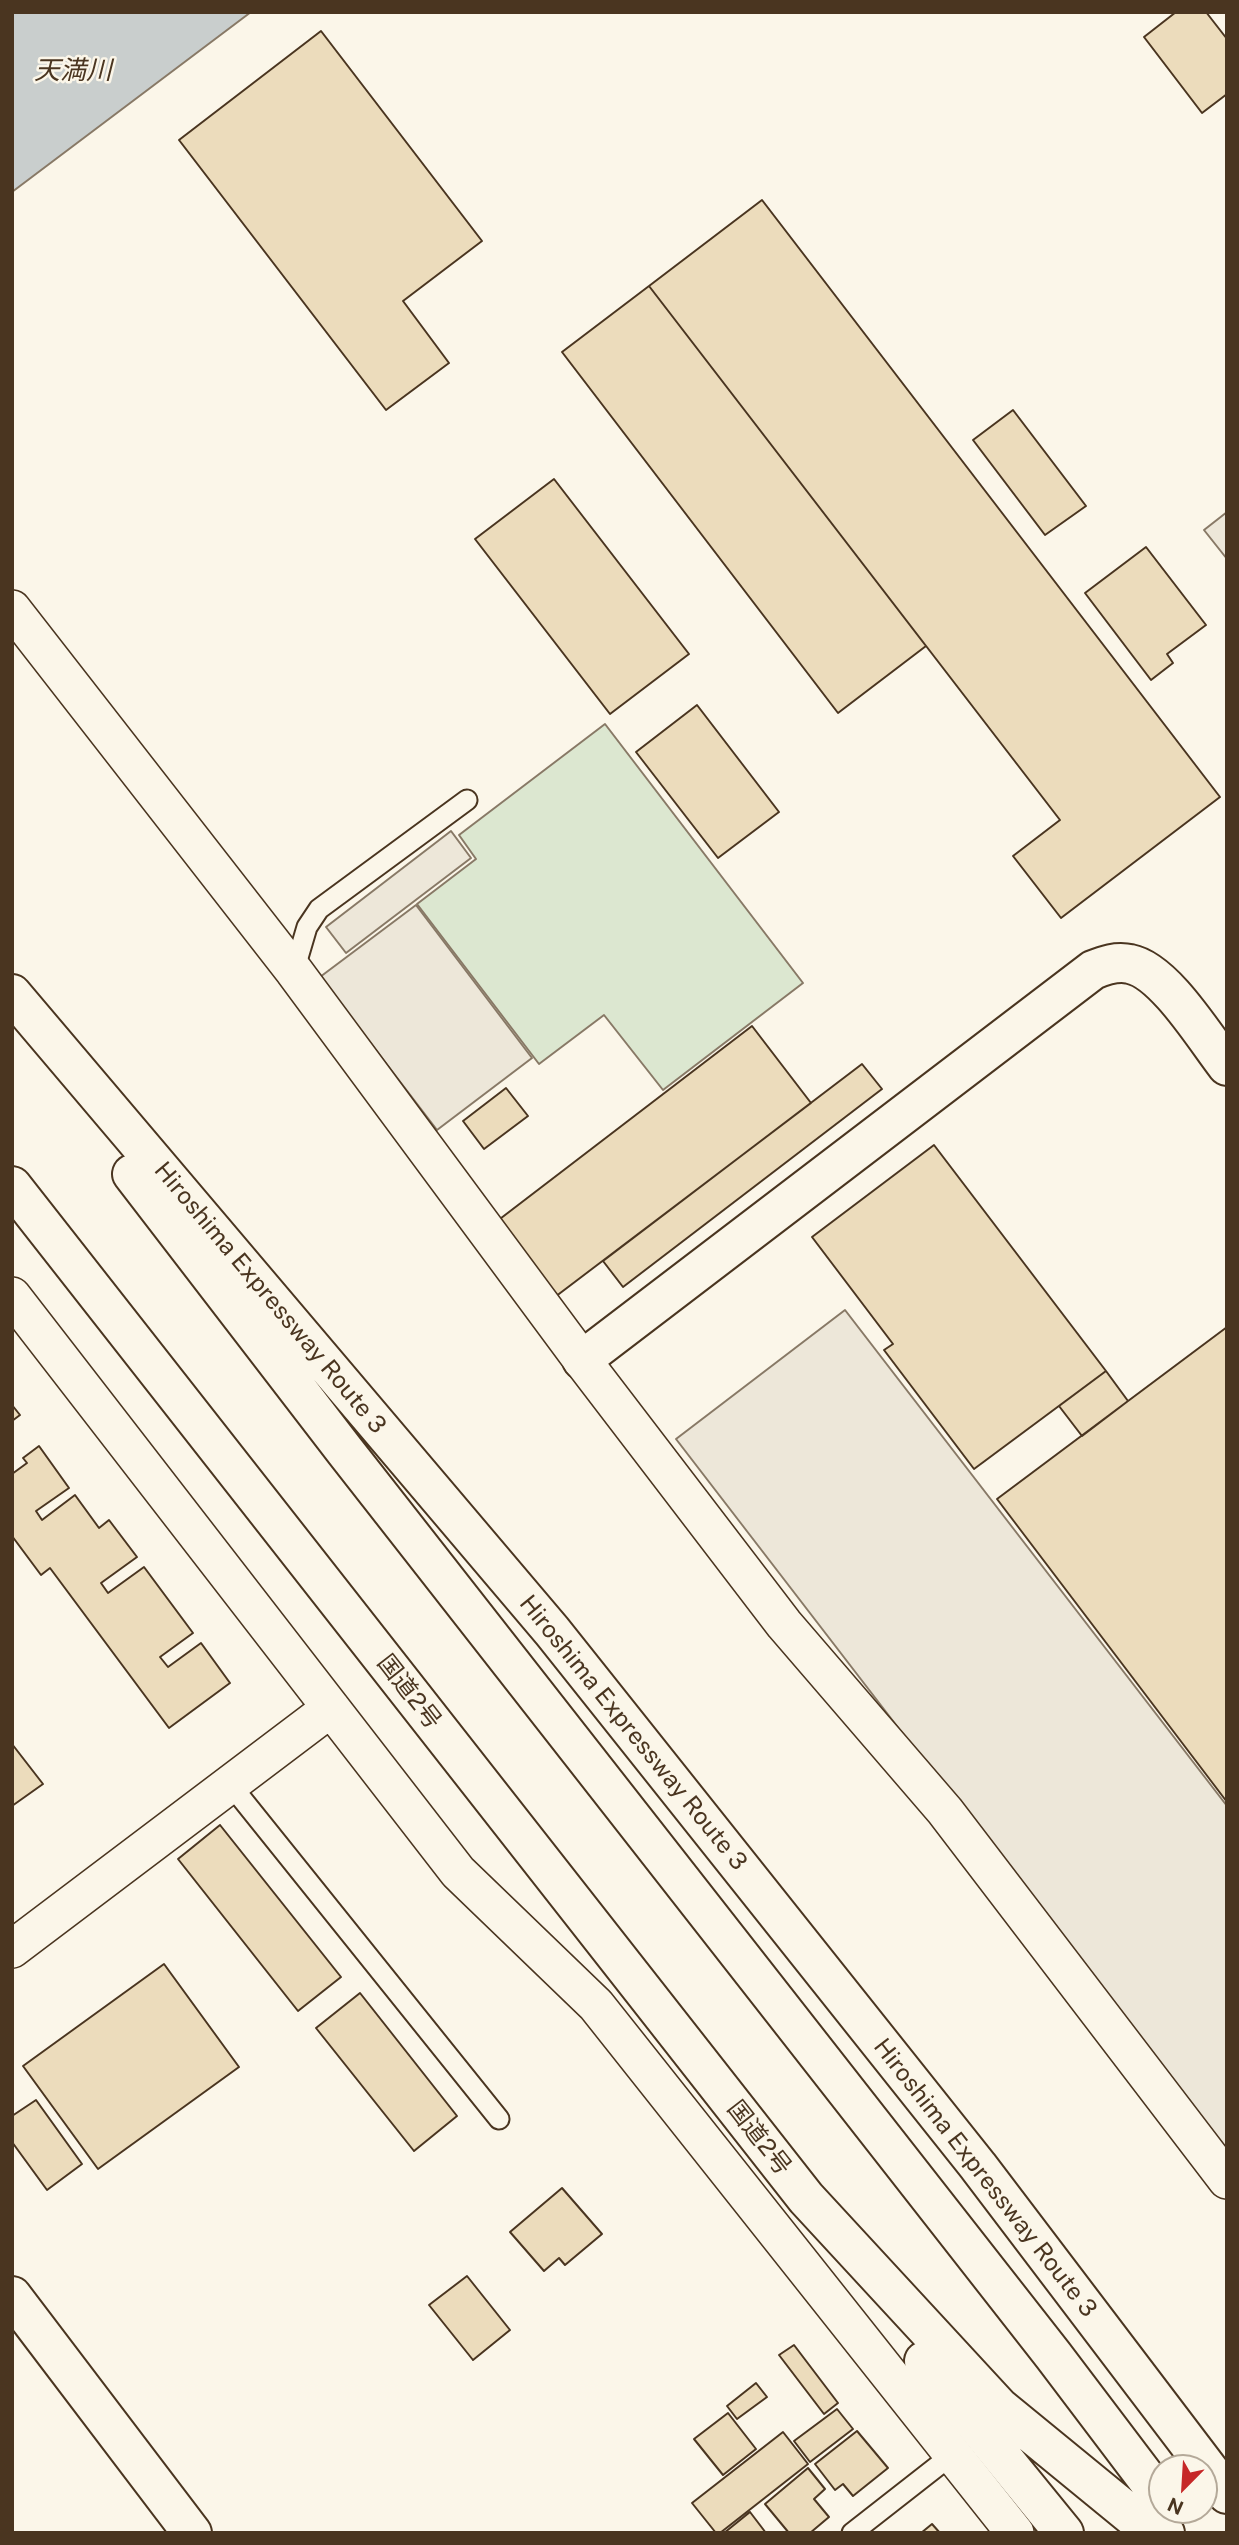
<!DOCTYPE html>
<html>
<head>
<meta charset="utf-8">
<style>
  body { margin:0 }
  #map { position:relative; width:1239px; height:2545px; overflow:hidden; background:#fbf6e9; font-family:"Public Sans",sans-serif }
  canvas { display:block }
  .frame { position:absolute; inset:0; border:14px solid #4a3520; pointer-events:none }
  .north { position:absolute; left:1148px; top:2454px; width:70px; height:70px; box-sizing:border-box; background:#fbf6e9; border:2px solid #b4a999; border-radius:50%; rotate:204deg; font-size:19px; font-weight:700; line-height:28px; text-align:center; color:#4a3520 }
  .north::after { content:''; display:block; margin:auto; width:24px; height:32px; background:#c62828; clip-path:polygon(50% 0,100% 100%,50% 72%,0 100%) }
</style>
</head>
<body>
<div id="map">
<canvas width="1239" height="2545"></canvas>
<div class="frame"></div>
<div class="north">N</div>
</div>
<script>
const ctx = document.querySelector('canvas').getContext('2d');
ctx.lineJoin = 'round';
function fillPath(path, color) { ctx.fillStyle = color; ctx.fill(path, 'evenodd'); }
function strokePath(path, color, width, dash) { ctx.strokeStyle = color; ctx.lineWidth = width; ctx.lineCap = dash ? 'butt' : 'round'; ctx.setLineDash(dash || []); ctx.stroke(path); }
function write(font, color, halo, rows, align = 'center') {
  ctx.font = font + ' "Public Sans","Noto Sans JP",sans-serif'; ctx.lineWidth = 5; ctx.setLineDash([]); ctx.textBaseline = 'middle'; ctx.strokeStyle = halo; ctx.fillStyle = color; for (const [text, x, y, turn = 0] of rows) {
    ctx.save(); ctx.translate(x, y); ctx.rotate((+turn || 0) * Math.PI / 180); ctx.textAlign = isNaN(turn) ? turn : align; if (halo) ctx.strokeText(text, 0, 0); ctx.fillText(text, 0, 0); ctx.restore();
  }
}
const green = new Path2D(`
  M605,724L803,983L663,1090L604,1015L539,1064L417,904L476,859L459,835Z`);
fillPath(green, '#dce7d0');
strokePath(green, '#887966', 2);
const parking = new Path2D(`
  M1227,512V559L1204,530Z
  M451,831L471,858L346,953L326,927Z
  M416,905L532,1058L437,1130L320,977Z
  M845,1310L1227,1806V2155L676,1439Z`);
fillPath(parking, '#ede7d9');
strokePath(parking, '#887966', 2);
const water = new Path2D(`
  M12,12H251L12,192Z`);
fillPath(water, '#c9cecd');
strokePath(water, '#887966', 2);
const building = new Path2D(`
  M1176,12H1206L1227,39V94L1202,113L1144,37Z
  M321,31L482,241L403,301L449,363L386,410L179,140Z
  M762,200L1220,797L1061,918L1013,856L1060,820L649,286Z
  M649,286L926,646L838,713L562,352Z
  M1013,410L1086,506L1045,535L973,440Z
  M554,479L689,654L610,714L475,539Z
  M1146,547L1206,625L1167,654L1173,663L1151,680L1085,593Z
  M697,705L779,812L718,858L636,752Z
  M752,1026L811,1103L551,1300L492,1225Z
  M862,1064L882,1089L623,1287L603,1261Z
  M506,1088L528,1116L484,1149L463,1121Z
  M934,1145L1106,1371L974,1469L884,1350L893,1344L812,1237Z
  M1227,1327V1802L997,1499Z
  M1106,1371L1128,1401L1082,1436L1059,1406Z
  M12,1405L20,1415L12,1421Z
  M39,1446L69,1488L36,1511L42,1520L75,1495L99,1528L109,1520L137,1557L101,1583L108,1593L144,1567L193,1633L160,1657L168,1667L201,1643L230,1683L169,1728L50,1568L41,1575L12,1536V1474L27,1463L23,1458Z
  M12,1744L43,1784L12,1806Z
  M220,1825L341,1977L298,2011L178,1859Z
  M164,1964L239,2067L98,2169L23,2066Z
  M360,1993L457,2116L414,2151L316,2028Z
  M36,2100L82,2164L47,2190L12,2142V2116Z
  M562,2188L602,2234L565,2265L559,2258L544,2271L510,2232Z
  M467,2276L510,2330L473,2360L429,2305Z
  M794,2345L838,2403L824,2414L779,2355Z
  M756,2383L767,2397L737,2419L727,2406Z
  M837,2409L853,2429L810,2462L794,2441Z
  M728,2413L756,2449L723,2475L694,2439Z
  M857,2431L888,2468L853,2496L843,2484L835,2490L815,2464Z
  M783,2432L808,2464L720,2533H716L692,2503Z
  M808,2468L825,2489L814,2499L829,2517L810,2533H789L765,2504Z
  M750,2512L766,2533H724Z
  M932,2524L940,2533H921Z`);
fillPath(building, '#ecdcbc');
strokePath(building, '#4a3520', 2);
const lane = new Path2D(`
  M294,971L307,927L319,909L467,800
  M230,1784L499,2119
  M852,2533L953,2454`);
const street = new Path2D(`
  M12,609L294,971L582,1360L784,1624L945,1811L1227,2180
  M12,1296L458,1872L596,2005L1015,2533
  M12,1949L331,1708`);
const secondary = new Path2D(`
  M582,1360L1093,970C1105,965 1117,961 1130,964C1165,971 1205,1038 1227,1066
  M12,2296L192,2533`);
const highway = new Path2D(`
  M12,994L552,1631L978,2166L1227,2494
  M132,1174L345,1451L1053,2355L1162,2499
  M12,1186L806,2198L999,2407L1137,2520L1165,2533
  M924,2361L1064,2533`);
strokePath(lane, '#4a3520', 23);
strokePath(street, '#4a3520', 40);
strokePath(secondary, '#4a3520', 42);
strokePath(highway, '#4a3520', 42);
strokePath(lane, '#fbf6e9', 19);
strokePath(street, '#fbf6e9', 37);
strokePath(secondary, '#fbf6e9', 38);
strokePath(highway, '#fbf6e9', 38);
write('24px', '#4a3520', '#fbf6e9', [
  ["Hiroshima Expressway Route 3",270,1298,50],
  ["国道2号",409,1692,52],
  ["Hiroshima Expressway Route 3",633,1733,51],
  ["国道2号",759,2138,52],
  ["Hiroshima Expressway Route 3",985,2178,52]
]);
write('italic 26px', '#4a3520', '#fbf6e9', [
  ["天満川",73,71]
]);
</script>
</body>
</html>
